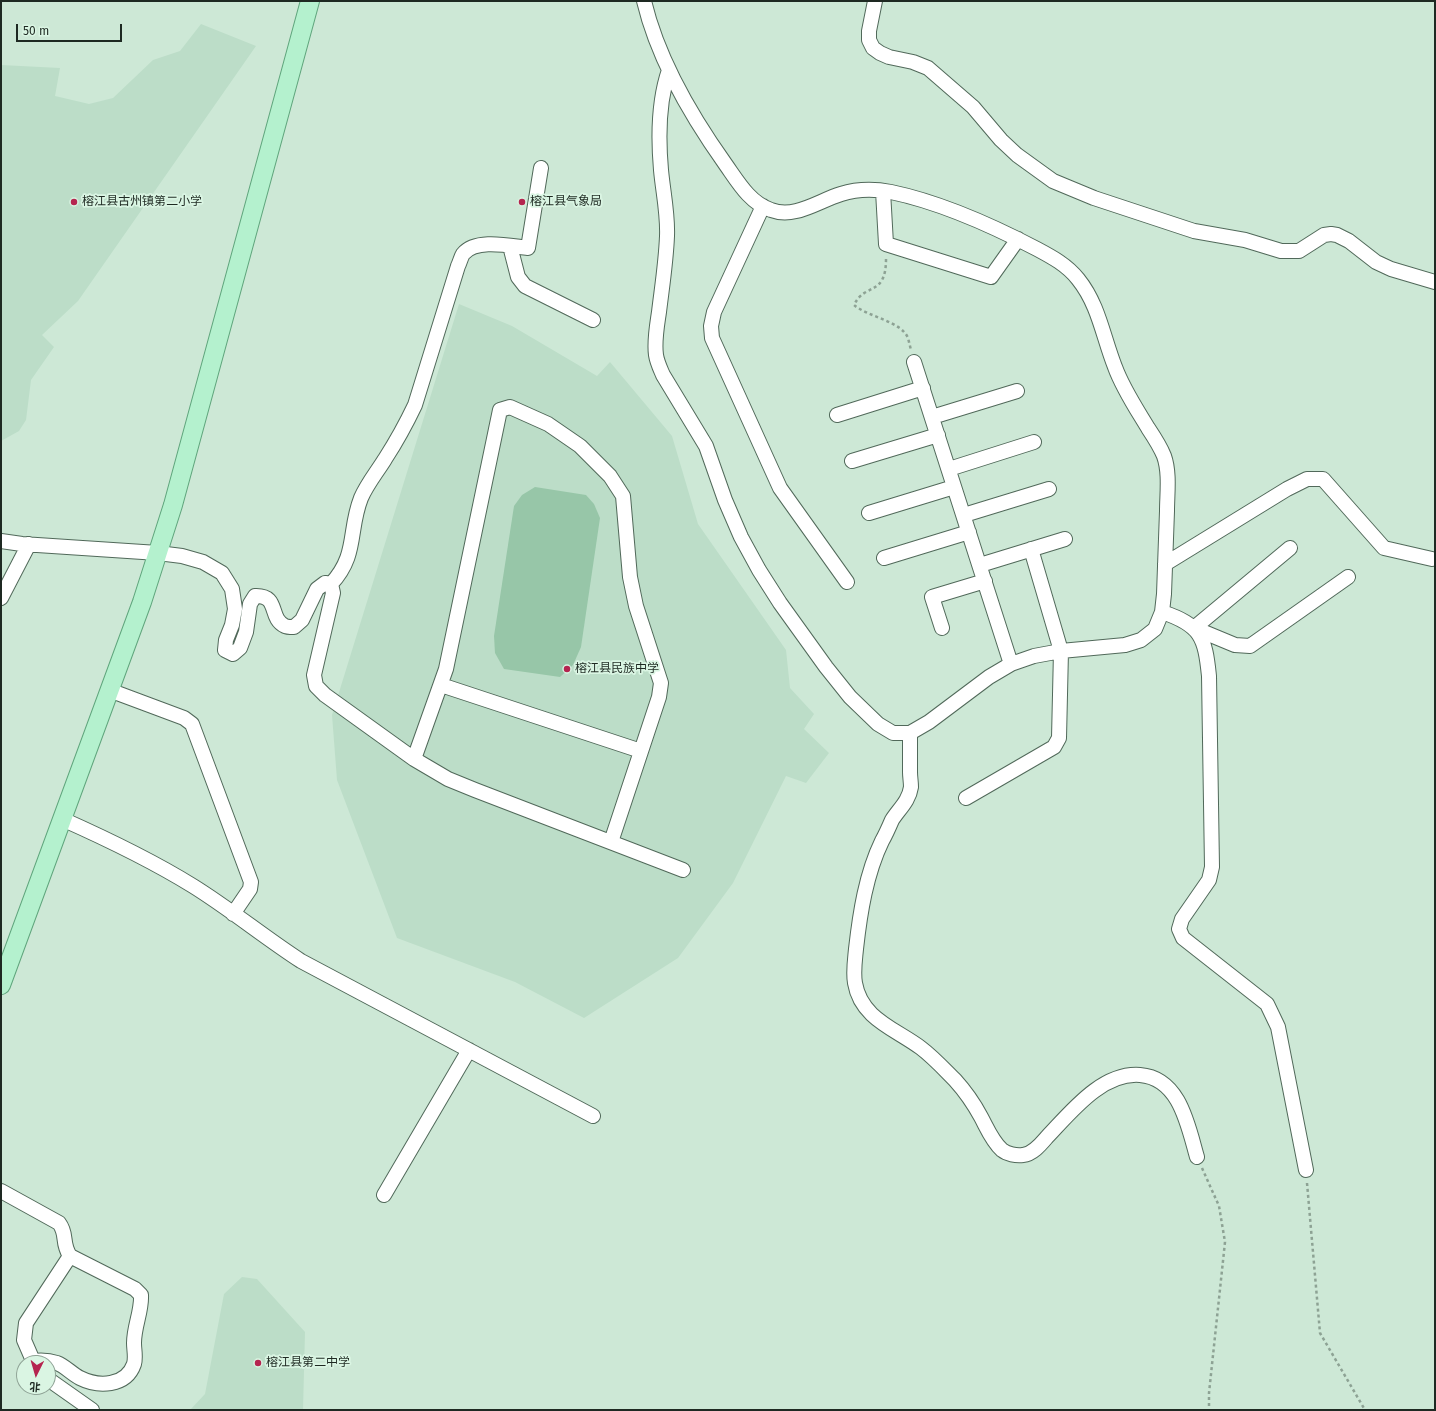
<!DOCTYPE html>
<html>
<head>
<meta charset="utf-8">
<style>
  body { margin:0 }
  #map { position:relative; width:1436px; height:1411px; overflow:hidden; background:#cde8d6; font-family:"Fira Sans","Noto Sans SC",sans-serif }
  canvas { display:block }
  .frame { position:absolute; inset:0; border:2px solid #1e2922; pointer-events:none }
  .north { position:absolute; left:16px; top:1355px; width:40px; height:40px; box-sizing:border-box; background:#daf5e3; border:1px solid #8fa396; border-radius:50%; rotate:185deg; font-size:11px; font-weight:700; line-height:16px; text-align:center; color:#1e2922 }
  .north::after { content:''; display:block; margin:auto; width:14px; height:18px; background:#b5244f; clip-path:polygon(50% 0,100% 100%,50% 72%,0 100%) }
  .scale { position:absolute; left:16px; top:24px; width:106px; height:18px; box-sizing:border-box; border:2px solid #1e2922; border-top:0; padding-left:5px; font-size:12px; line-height:14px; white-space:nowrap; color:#1e2922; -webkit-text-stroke:3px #daf5e3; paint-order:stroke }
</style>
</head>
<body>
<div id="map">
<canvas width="1436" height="1411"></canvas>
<div class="frame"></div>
<div class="north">北</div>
<div class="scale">50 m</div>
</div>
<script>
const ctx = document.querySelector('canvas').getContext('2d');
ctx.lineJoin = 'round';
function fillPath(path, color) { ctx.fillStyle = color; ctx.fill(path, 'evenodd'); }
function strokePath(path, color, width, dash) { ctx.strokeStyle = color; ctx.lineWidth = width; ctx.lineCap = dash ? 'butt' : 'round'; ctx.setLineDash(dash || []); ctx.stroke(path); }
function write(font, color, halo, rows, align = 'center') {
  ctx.font = font + ' "Fira Sans","Noto Sans SC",sans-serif'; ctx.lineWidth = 3.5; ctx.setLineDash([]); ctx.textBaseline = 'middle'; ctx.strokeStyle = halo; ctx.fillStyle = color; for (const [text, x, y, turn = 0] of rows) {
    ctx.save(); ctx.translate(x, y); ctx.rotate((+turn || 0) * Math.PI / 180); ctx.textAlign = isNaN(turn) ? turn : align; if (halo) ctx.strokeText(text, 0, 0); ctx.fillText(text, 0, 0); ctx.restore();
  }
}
fillPath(new Path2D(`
  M201,24L256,46L78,301L42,335L54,347L31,380L26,420L19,431L1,441V65L60,68L55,96L89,104L113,98L153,60L180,51Z
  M459,304L512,326L597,376L610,362L672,436L698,524L786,650L790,688L814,714L804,729L829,753L806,783L786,776L733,883L678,958L584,1018L515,982L397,938L337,780L332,715Z
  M242,1277L257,1279L305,1332L303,1410H190L205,1394L224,1294Z`), '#bcddc8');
fillPath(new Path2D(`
  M535,487L586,495L594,504L600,518L581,647L573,665L560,677L504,669L495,653L494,636L514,506L522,495Z`), '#97c6a8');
const minor = new Path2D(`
  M644,1C658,60 691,116 726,165C738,182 750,203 771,210C795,219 818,201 841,194C857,189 875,189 891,192C939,202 993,226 1037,249C1052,257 1067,265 1078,279C1099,305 1103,337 1115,367C1123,389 1136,408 1148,428C1154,437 1160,446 1164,456C1170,473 1167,494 1167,511C1166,539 1165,567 1164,594L1162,612L1155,629L1141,640L1125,645L1061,651L1034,656L1011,664L989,677L929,722L910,733H893L878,724L850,697L826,667L780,603L759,570L741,537L725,500L706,446L663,375C660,368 657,362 656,355C654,341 657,326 659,312C662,287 666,262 667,236C668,214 663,192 661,170C658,136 658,102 669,70
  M875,1L869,31V40L873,48L880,53L889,57L913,62L928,68L973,107L1001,140L1017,155L1053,181L1094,198L1194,231L1245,240L1281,251H1299L1324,235L1331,234L1337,235L1349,241L1376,262L1391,269L1435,282
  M883,191L886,244L991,277L1018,239
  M763,206L714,312L711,326L712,338L780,488L847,582
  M510,246L518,277L525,286L593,320
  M914,362L1011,664
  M837,415L923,388
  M932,417L1017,391
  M852,461L938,435
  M949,469L1034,442
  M869,513L954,487
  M964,515L1049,489
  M1,541L22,544L158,553L182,556L203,562L222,573L232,589L235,609L232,625L226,640L225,650L233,654L240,648L246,632L250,604L255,596C280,595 268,618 285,626C287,627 292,627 294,627L302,620L317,589L325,583L331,584L333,593L314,675L316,686L325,695L414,759L448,779L475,790L683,870
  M1290,548L1194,628L1235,645L1250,646L1348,577
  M884,558L969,532
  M1165,564L1287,489L1307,479H1323L1384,548L1432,559
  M980,565L1065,539
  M331,584C358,555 348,531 361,498C367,484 377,472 385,459C396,442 406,424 415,405L458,266C460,262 461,257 463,254C476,238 510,246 528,248L541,168
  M1,598L29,544
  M1162,612C1201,625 1205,637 1209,676L1212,867L1209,880L1182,919L1179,929L1183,938L1267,1004L1278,1027L1306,1170
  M942,628L932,597L985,581
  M441,685L641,751
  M109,690L184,718L192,724L251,882L250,889L233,914
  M910,733C910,746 910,759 910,772C910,777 911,782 911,787C909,801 899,809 892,820C889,827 886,834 882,841C866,874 860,913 856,949C855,960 853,972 855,983C861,1019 896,1029 921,1048C933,1057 944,1069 955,1080C965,1091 974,1104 981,1117C987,1128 992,1141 1002,1150C1007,1154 1016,1156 1023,1155C1033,1154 1041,1144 1047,1137C1071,1112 1102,1072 1140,1075C1180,1078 1188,1126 1197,1157
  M414,759L446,669L500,410L510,407L548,424L580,446L610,476L623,496L630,577L636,606L661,683L659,697L611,842
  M966,798L1054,747L1059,738L1061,651L1031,549
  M62,819C107,839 151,860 193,886C230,909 264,937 301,961L593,1116
  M1,1191L59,1223C68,1235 61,1242 70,1256L135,1289L141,1295C142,1311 134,1326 134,1343C134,1350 136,1357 134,1364C126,1387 98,1387 80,1378C72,1374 65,1366 57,1363C48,1360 41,1360 33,1361
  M384,1195L469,1050
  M34,1363L24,1340L26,1323L70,1256
  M48,1379L92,1410`);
const major = new Path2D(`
  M1,985L142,602L173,505L310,1`);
strokePath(minor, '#51695a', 16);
strokePath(major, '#5fa57c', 20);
strokePath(new Path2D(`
  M886,259C886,297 865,282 854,305C868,317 901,321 908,338C909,342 910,346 911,350
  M1202,1168L1219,1206L1225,1242L1209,1393V1410
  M1307,1183L1320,1333L1365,1410`), '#8da294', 2.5, [3, 3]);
strokePath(minor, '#fff', 14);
strokePath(major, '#b4f1ce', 18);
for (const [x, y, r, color] of [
  [74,202,4,"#b5244f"],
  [522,202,4,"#b5244f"],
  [567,669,4,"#b5244f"],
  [258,1363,4,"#b5244f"]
]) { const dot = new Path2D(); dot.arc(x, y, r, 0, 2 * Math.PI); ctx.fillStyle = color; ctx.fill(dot); strokePath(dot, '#daf5e3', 1.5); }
write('12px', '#1e2922', '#daf5e3', [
  ["榕江县古州镇第二小学",82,202],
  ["榕江县气象局",530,202],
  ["榕江县民族中学",575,669],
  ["榕江县第二中学",266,1363]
], 'left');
</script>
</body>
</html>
